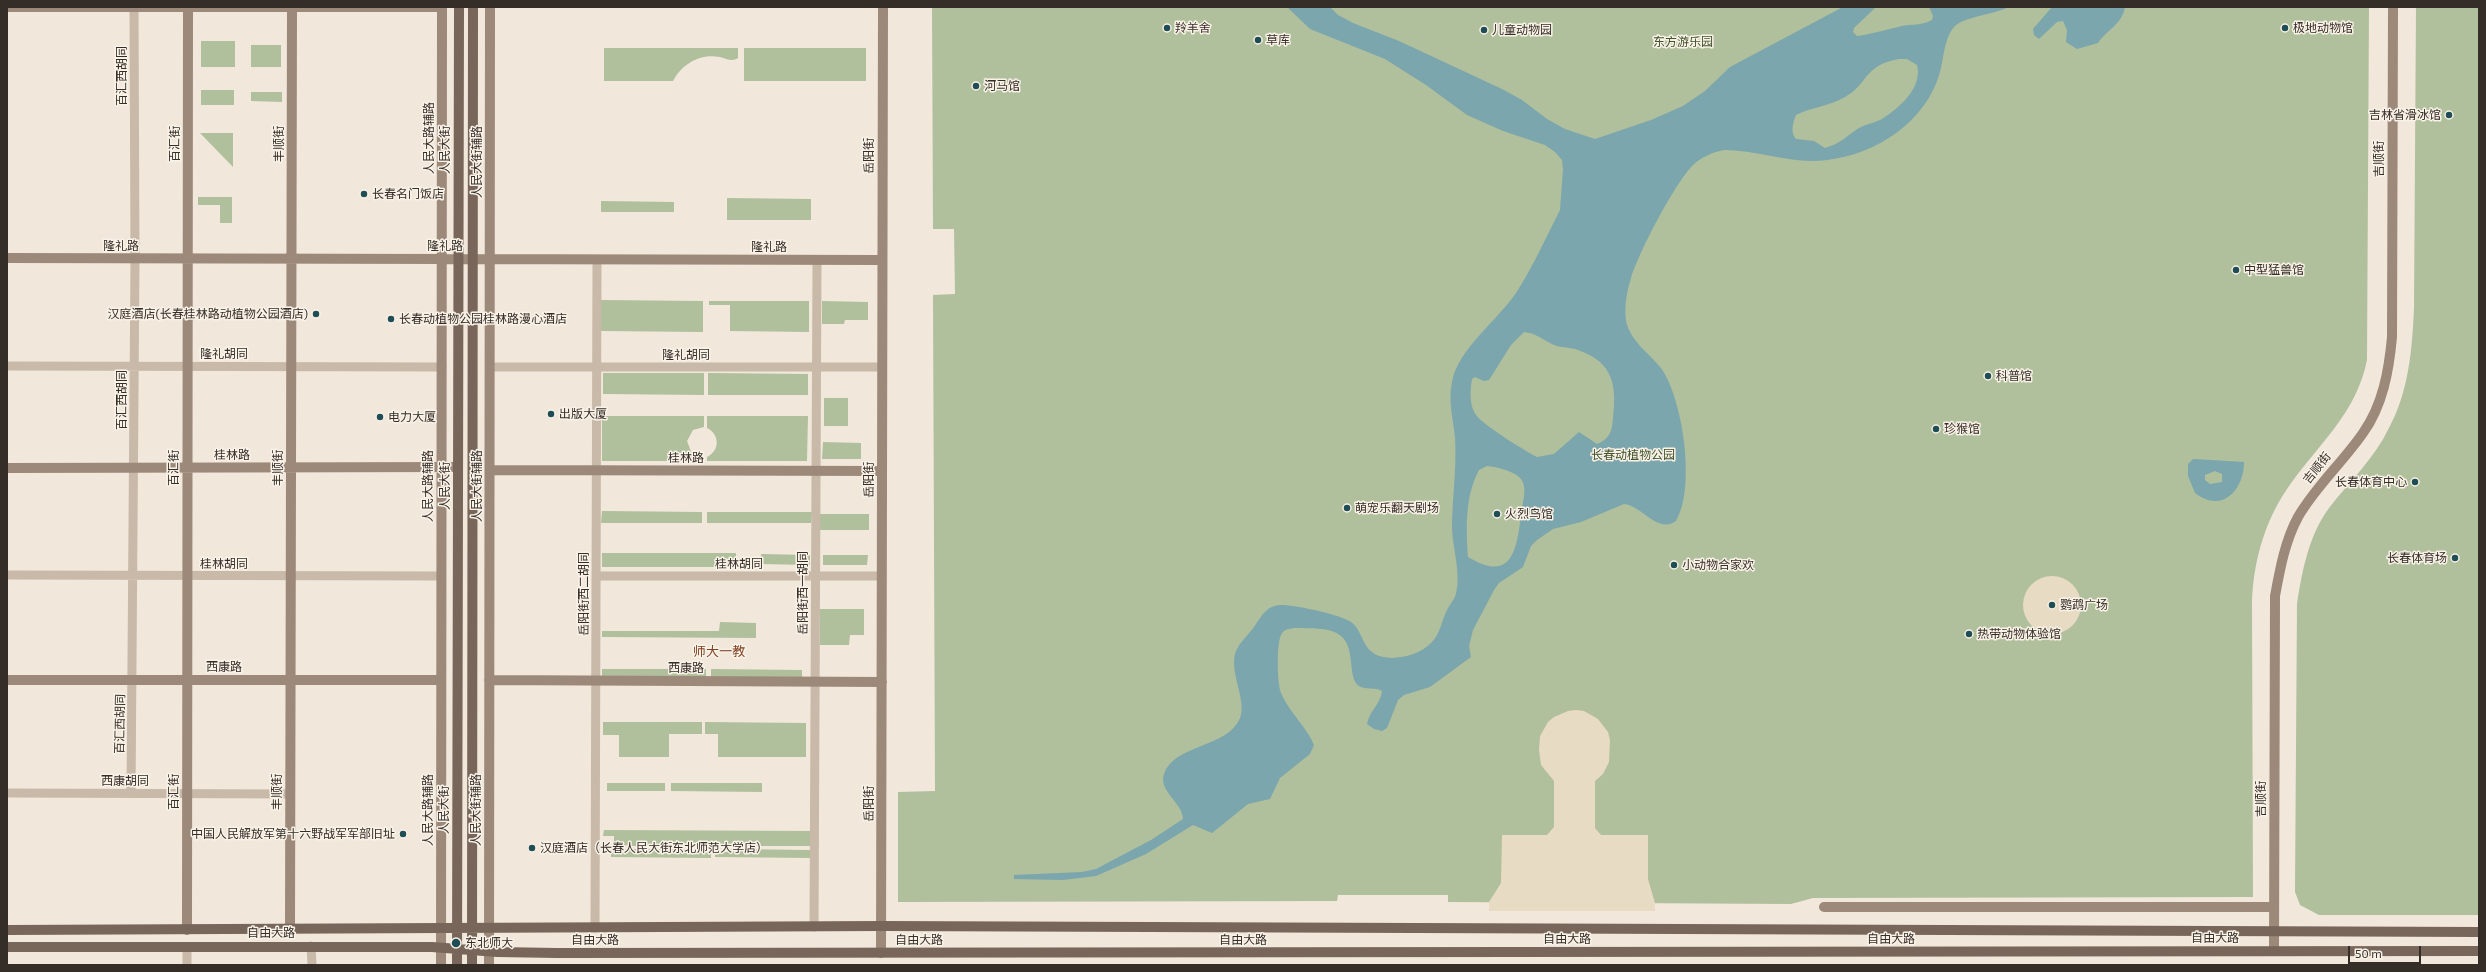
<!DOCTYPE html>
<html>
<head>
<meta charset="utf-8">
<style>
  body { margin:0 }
  #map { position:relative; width:2486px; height:972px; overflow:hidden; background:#f1e8db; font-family:"Exo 2",sans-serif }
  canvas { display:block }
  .frame { position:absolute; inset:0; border:8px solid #352d28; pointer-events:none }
  .scale { position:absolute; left:2348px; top:946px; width:73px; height:18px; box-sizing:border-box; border:2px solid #352d28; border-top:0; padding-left:5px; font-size:12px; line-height:14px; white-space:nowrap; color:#352d28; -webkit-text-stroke:3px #f9f2e7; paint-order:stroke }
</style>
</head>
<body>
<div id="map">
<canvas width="2486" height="972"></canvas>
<div class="frame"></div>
<div class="scale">50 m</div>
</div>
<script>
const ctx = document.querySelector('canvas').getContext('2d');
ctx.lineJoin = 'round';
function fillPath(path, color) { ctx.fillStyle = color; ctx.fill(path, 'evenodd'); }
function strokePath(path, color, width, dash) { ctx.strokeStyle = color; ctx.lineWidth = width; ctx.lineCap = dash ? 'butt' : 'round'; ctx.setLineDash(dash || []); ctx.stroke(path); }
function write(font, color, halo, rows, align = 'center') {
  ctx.font = font + ' "Exo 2","Noto Sans SC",sans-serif'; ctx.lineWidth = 3; ctx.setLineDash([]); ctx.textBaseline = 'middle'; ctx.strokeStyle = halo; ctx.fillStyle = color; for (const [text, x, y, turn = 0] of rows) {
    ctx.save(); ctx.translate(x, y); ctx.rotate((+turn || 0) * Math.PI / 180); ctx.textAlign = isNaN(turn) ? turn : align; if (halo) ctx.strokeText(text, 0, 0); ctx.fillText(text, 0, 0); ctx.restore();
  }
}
fillPath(new Path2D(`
  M932,7H2369L2367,360C2356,415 2317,445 2287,489C2264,523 2253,563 2252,604L2253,897L1813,898L1791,904L1448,902V895H1338L1337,901L898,902V792L935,791L933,295L955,294L954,229H933Z
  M2416,7H2479V915H2319L2300,905L2295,892L2297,604C2302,571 2309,535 2329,508C2350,481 2374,459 2389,428C2409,390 2412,350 2414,308Z
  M201,41H235V67H201Z
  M251,45H281V67H251Z
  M604,48H738V58C732,62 727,59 720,57C700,53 682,64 673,81H604Z
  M744,48H866V81H744Z
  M201,90H234V105H201Z
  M251,92H282V102L251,101Z
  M200,133H233V167Z
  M198,197H232V223H220V205H198Z
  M727,198L811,199V220H727Z
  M601,201L674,202V212H601Z
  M601,300L703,301V332L601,331Z
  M709,301H809V332L730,331V305H709Z
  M822,301L868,302V320H845L844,324H822Z
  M603,373H704V395L603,394Z
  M708,373L808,374V395H708Z
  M824,398H848V426H824Z
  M602,416H704V427L693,430L687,441L692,454L704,457V461H602Z
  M707,416H808L807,461H707V457C720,451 720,434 707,428Z
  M823,442L861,443V459H822Z
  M602,511L702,512V523H601Z
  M707,512H812L811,523H707Z
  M819,514H869V530H819Z
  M602,553H736V567H602Z
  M761,554L810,555V565L761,564Z
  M823,555H868L867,565H823Z
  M820,609H864V635H850L849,645H820Z
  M720,622L756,623V638L602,637V631H719Z
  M602,669H706V677H602Z
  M711,669L802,670V677H711Z
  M603,722H702V734H669V757H619V735H603Z
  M705,722L806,723V757H718V734H705Z
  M607,783H665V791H607Z
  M671,783H762V792L671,791Z
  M604,830L811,831V846H632L614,844V836H603Z
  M611,849H689V852H711V858L611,857Z
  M728,849L810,850V858L715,857V852H728Z`), '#b0bf9c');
fillPath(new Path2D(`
  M2023 605a29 29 0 1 1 58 0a29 29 0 1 1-58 0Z
  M1576,710L1584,711L1598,719L1608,732L1610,740L1609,762L1603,774L1595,781V828L1601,835H1648V879L1655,903V911H1489V902L1501,883L1502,835H1547L1554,827V781L1541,765L1539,750L1540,736L1548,722L1554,717L1568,711Z`), '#e8dbc3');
fillPath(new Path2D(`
  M1287,7H1330L1338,15L1353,23L1399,41L1502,89L1522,100L1547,119L1565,129L1595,139L1651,120L1683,106L1705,91L1730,67L1843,7H1876L1854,28L1853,32L1857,36C1872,34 1884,30 1898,27C1911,23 1918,27 1932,20L1933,16L1929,7H2009C1995,14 1964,17 1955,26C1944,37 1944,58 1940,72C1926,122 1877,154 1827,160C1793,165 1759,150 1724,150C1713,152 1701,157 1692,166C1674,185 1639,252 1631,278C1627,291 1624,306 1626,320C1629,340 1649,353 1661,368C1683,399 1696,488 1676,521C1657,534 1643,506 1624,504L1581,522L1553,529L1537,540L1531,546L1523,567L1499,583L1494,590L1473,630L1469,646L1471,657L1430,687L1404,695L1398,700L1387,728L1382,731L1374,729L1367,724C1369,711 1381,704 1382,691C1375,687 1366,690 1359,686C1347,678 1356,648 1341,636C1330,627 1313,629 1299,628C1294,628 1286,628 1282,633C1276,641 1277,683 1281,693C1289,712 1306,726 1314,745L1310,754L1280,778L1270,799L1248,804L1212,833L1193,825L1146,854L1096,876L1063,880L1014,879V875L1082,872L1096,869L1151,840L1183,819C1183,803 1158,791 1164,774C1174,744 1228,748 1240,718C1247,701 1230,674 1235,654C1238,643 1250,634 1256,624C1263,614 1267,606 1280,605C1291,604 1343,615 1351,622C1362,630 1362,645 1372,652C1387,664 1419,656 1431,643C1441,633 1441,621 1447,610C1450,604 1454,600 1456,594C1461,573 1453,550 1452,529C1452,499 1457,468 1455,437C1453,418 1448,401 1452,382C1458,349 1497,321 1516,293C1531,270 1543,244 1555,220L1560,210L1563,169L1562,160L1555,152L1545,145L1503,131L1467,115L1426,85L1385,59L1310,29ZM1899,59H1907L1917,65C1923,88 1899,108 1882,119C1875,123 1866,124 1859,128C1846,136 1842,143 1825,148L1814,141L1796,139C1790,133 1793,122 1796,115C1812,107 1830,106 1845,97C1861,88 1862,79 1874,69C1881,63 1890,61 1899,59ZM1524,332C1536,333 1543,340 1554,345C1562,348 1571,347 1578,350C1613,362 1617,385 1613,418C1612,431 1610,439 1597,444L1579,432L1554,454L1537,457C1525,451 1483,425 1476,415C1469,405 1470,390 1472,379L1475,377L1484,381L1489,380L1511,345ZM1487,466C1497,467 1515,471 1521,479C1528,488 1522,504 1521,515C1517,549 1512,584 1468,557C1466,528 1465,496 1479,470Z
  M2052,7H2125C2122,25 2106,30 2098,43L2077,49L2066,42L2067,30L2063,21L2057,22L2039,39L2034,35L2033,29Z
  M2193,459L2244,462C2244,490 2222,514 2195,493L2188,476V464ZM2215,471L2222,474V482L2210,484L2205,480V475Z`), '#7ba6ad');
strokePath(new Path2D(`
  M7,366L442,367
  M490,367H882
  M7,575L441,576
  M596,576H882
  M7,793L290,794
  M131,793L135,259L134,7
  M814,927L817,260
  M595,928L597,260
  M311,946L312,965
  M187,947V965`), '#c8b9a8', 9);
strokePath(new Path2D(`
  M7,7H442
  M7,258L882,260
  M7,468L458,467
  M490,470L882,471
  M7,680H441
  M489,680L882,682
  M1824,907H2274
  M187,930L188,7
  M290,930L292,7
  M2274,951L2275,596C2280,569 2285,541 2298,517C2316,486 2343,462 2363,433C2383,405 2389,370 2392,337L2393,7
  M881,953L883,7
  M441,965L442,7
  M489,965L490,7`), '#9c8979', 10);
strokePath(new Path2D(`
  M7,930L882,926L2479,932
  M7,947H432L497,952L557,953L2479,951
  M457,965L459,7
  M472,965L473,7`), '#776659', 10);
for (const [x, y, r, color] of [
  [1167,28,4,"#1f4d55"],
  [2285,28,4,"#1f4d55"],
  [1484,30,4,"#1f4d55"],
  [1258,40,4,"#1f4d55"],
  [976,86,4,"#1f4d55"],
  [2449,115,4,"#1f4d55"],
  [364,194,4,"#1f4d55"],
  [2236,270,4,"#1f4d55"],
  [316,314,4,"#1f4d55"],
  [391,319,4,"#1f4d55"],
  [1988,376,4,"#1f4d55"],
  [551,414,4,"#1f4d55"],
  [380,417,4,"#1f4d55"],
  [1936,429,4,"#1f4d55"],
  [2415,482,4,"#1f4d55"],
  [1347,508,4,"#1f4d55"],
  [1497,514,4,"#1f4d55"],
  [2455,558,4,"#1f4d55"],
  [1674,565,4,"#1f4d55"],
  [2052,605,4,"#1f4d55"],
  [1969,634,4,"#1f4d55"],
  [403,834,4,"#1f4d55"],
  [532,848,4,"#1f4d55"],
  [456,943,5,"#1f4d55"]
]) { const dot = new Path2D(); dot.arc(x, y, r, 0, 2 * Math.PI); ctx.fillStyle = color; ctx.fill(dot); strokePath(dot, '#f9f2e7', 1.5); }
write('12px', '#352d28', '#f9f2e7', [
  ["羚羊舍",1175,28],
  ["极地动物馆",2293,28],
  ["儿童动物园",1492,30],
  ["草库",1266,40],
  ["河马馆",984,86],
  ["吉林省滑冰馆",2441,115,"right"],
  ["长春名门饭店",372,194],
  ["中型猛兽馆",2244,270],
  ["汉庭酒店(长春桂林路动植物公园酒店)",308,314,"right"],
  ["长春动植物公园桂林路漫心酒店",399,319],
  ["科普馆",1996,376],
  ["出版大厦",559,414],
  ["电力大厦",388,417],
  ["珍猴馆",1944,429],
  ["长春体育中心",2407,482,"right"],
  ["萌宠乐翻天剧场",1355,508],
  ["火烈鸟馆",1505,514],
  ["长春体育场",2447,558,"right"],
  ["小动物合家欢",1682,565],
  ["鹦鹉广场",2060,605],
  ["热带动物体验馆",1977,634],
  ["中国人民解放军第十六野战军军部旧址",395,834,"right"],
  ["汉庭酒店（长春人民大街东北师范大学店）",540,848],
  ["东北师大",465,943]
], 'left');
write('12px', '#41522c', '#f9f2e7', [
  ["东方游乐园",1683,42],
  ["长春动植物公园",1633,455]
]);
write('12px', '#352d28', '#f9f2e7', [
  ["百汇西胡同",122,76,-90],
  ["人民大路辅路",429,138,-90],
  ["百汇街",175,144,-90],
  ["丰顺街",279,144,-90],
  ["人民大街",445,150,-90],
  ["岳阳街",869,156,-90],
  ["吉顺街",2379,159,-90],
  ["人民大街辅路",477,162,-90],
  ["隆礼路",121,246],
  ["隆礼路",445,246],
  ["隆礼路",769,247],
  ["隆礼胡同",224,354],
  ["隆礼胡同",686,355],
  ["百汇西胡同",122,400,-90],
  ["桂林路",232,455],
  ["桂林路",686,458],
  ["百汇街",174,468,-90],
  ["丰顺街",278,468,-90],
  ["吉顺街",2317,468,-51],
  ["岳阳街",869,480,-90],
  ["人民大路辅路",428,486,-90],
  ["人民大街",445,486,-90],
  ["人民大街辅路",477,486,-90],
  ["桂林胡同",224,564],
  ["桂林胡同",739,564],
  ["岳阳街西一胡同",803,593,-90],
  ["岳阳街西二胡同",584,594,-90],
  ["西康路",224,667],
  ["西康路",686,668],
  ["百汇西胡同",120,724,-89],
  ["西康胡同",125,781],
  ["百汇街",174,792,-90],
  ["丰顺街",277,792,-90],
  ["吉顺街",2261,799,-90],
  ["岳阳街",869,804,-90],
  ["人民大路辅路",428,810,-90],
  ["人民大街",444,810,-90],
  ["人民大街辅路",476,810,-90],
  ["自由大路",271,933],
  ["自由大路",2215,938],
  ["自由大路",1567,939],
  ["自由大路",1891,939],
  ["自由大路",595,940],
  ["自由大路",919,940],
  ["自由大路",1243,940]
]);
write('13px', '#814224', '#f9f2e7', [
  ["师大一教",719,652]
]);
</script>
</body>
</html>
